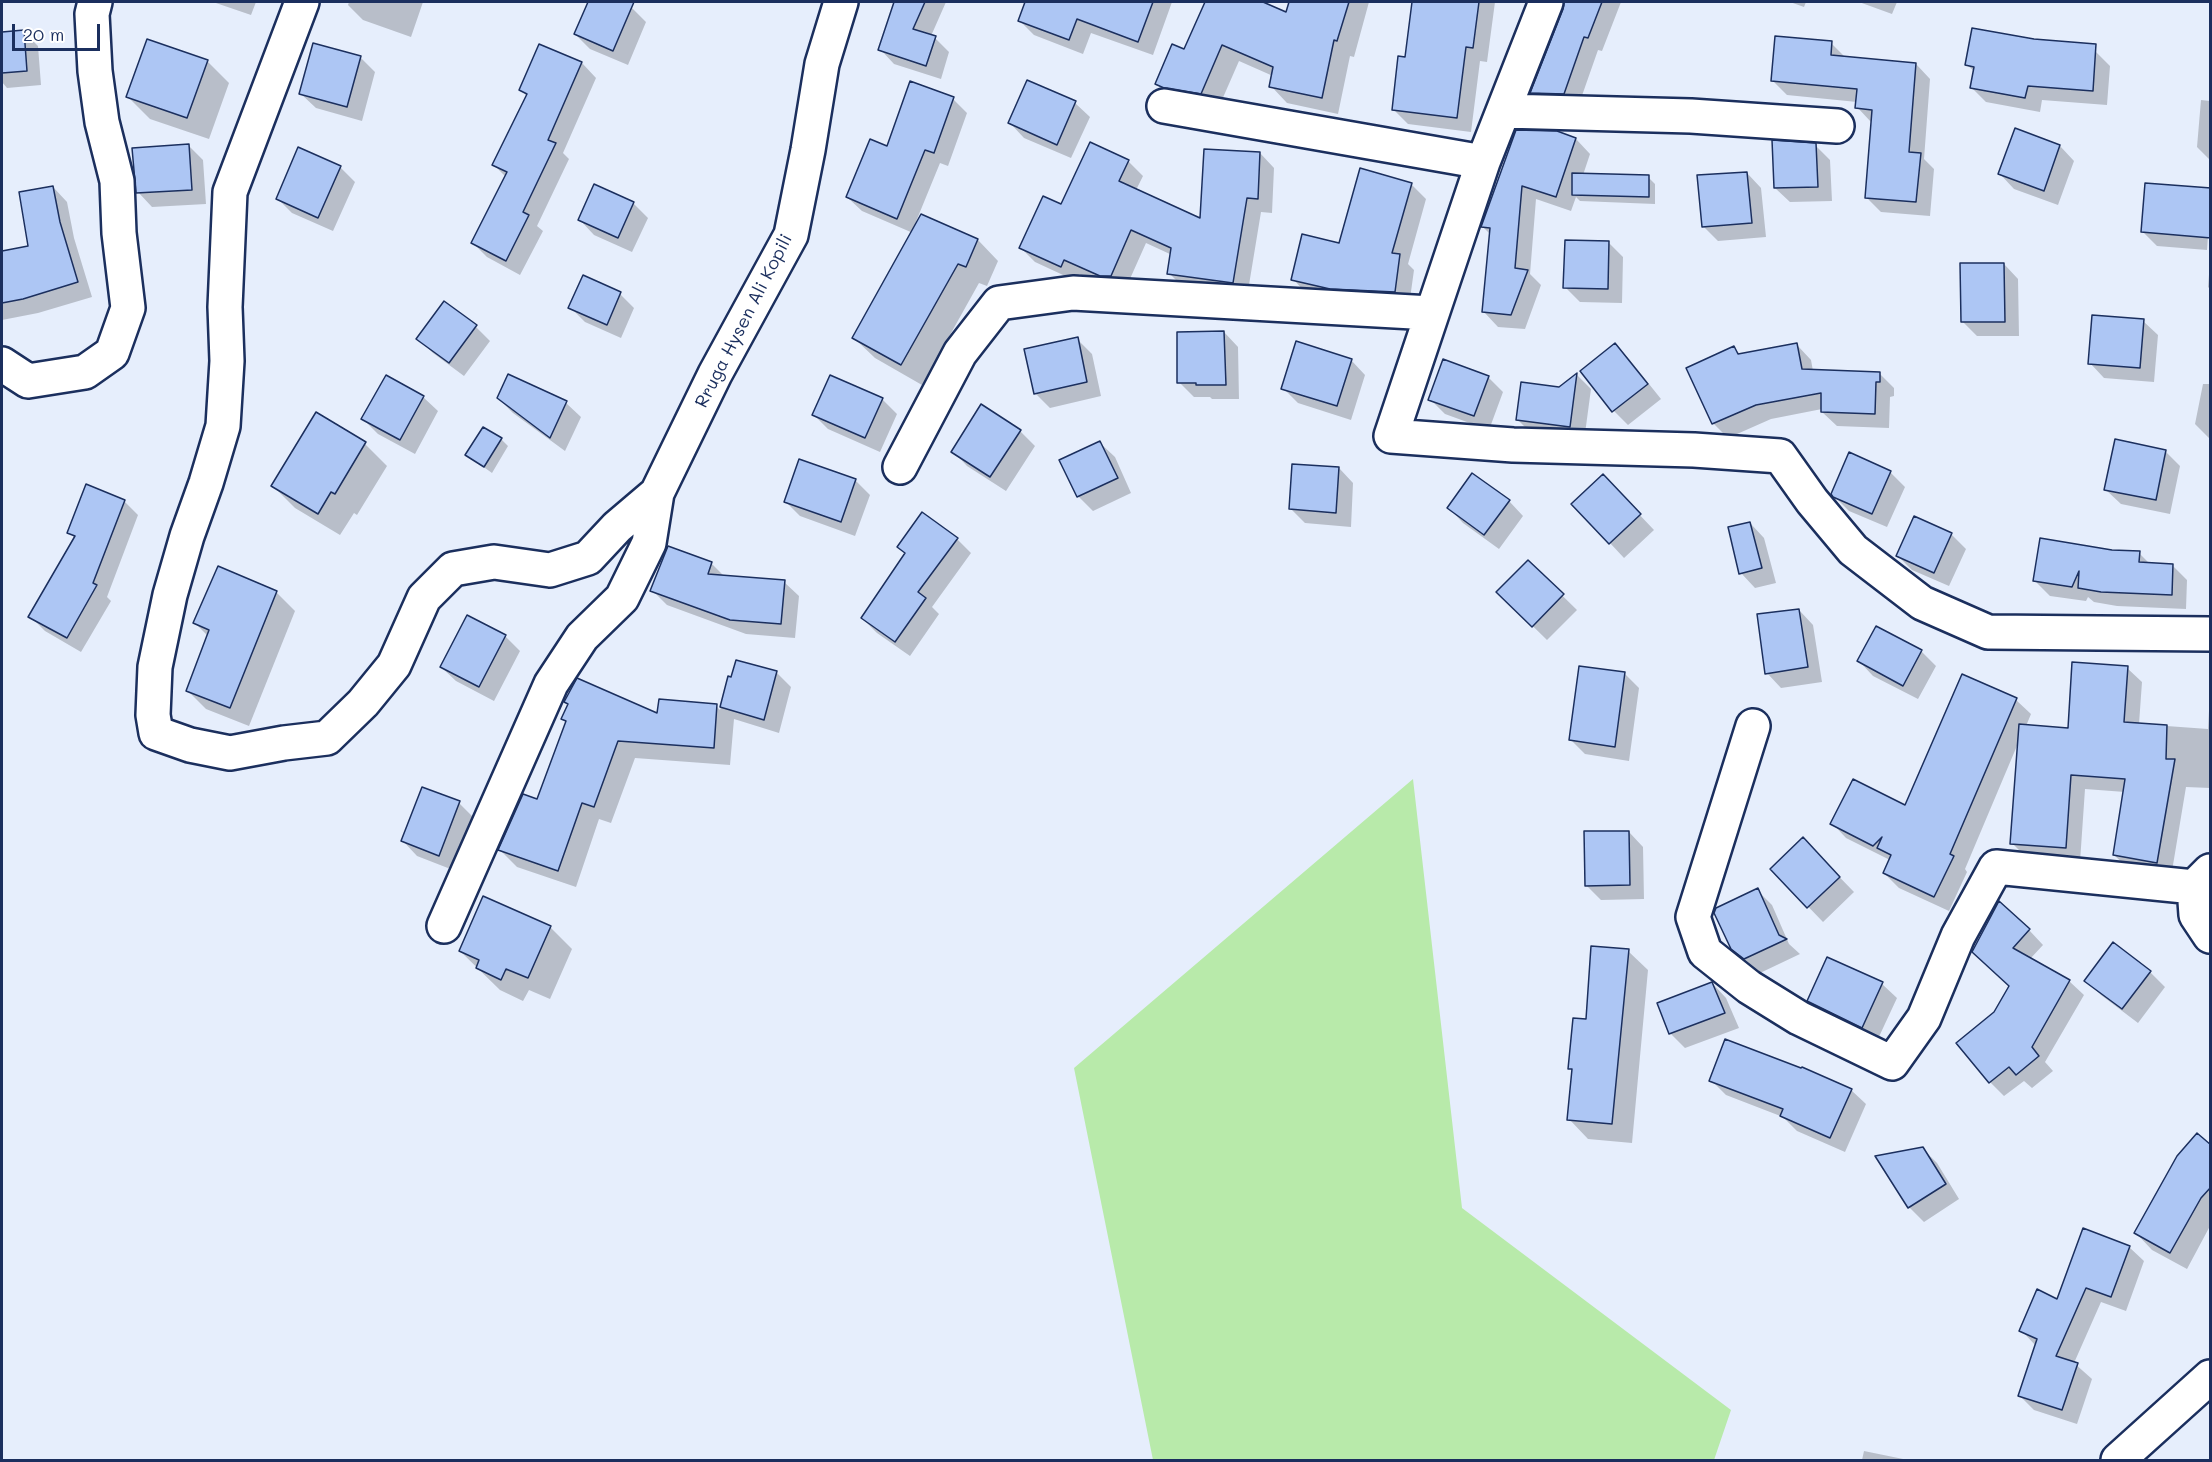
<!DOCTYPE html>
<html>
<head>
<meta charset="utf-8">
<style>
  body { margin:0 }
  #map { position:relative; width:2212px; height:1462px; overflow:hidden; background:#e6eefc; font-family:Mali,sans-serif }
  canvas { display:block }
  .frame { position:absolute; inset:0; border:3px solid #1b2f5e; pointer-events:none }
  .scale { position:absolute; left:12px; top:24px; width:88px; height:27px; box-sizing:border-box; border:3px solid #1b2f5e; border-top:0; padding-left:8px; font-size:18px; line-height:21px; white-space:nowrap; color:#1b2f5e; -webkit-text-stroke:4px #fff; paint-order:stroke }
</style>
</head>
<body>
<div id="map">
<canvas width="2212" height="1462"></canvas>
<div class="frame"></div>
<div class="scale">20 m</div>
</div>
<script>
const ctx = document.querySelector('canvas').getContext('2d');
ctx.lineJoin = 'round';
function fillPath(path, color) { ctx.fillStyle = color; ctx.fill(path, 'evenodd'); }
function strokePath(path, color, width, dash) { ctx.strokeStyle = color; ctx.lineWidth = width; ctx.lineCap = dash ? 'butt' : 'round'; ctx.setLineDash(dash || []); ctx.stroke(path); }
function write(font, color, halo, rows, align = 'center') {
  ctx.font = font + ' Mali,sans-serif'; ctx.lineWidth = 4.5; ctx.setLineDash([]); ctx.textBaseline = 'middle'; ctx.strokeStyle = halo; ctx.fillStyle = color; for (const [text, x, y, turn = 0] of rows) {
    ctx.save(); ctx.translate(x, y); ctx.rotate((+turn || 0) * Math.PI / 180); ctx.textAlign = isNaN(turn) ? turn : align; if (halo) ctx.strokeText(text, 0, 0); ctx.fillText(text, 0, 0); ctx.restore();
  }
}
fillPath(new Path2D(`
  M1413,779L1462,1208L1731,1410L1714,1460H1153L1074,1068Z`), '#b8eaaa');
fillPath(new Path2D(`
  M213,2H256L251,15Z
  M349,2H423L411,37L363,20L348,5Z
  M589,2H617L632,8L646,22L628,65L590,49L575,34Z
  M891,2H946L931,36L935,38L949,52L941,79L894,64L880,49L895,3Z
  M1027,2H1172L1153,55L1091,33L1083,54L1034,35L1020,21Z
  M1206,2H1259L1287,14L1291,2H1369L1354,57L1350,56L1338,114L1287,103L1271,86L1273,76L1239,61L1218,109L1173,100L1157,83L1185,51Z
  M1414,2H1495L1487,62L1480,61L1471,132L1408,124L1393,109L1407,59Z
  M1566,2H1621L1602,51L1598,50L1578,107L1546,106L1532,93L1565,9Z
  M1790,2H1806L1804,7Z
  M1859,2H1897L1892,14Z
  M23,31L38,46L41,85L7,88L2,82V33Z
  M1831,43L1846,58L1916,64L1930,79L1924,159L1934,169L1930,216L1881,212L1866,197L1871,122L1857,107V102L1787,95L1772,80Z
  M540,46L582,63L596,78L563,153L569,159L537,226L543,231L520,275L487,257L473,243L506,177L494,165L527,96L521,90Z
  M2095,51L2110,66L2107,105L2042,100L2040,112L1986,102L1972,88L1975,72L1967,65Z
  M360,57L375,72L362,121L316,108L301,94Z
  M207,61L229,83L209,139L150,119L128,97Z
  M953,99L967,113L948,166L940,163L915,224L916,225L922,215L978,240L998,261L987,286L979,283L922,385L875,358L854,338L913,233L862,211L847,197L888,148Z
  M2201,100L2210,101V160L2197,147Z
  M1075,103L1090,117L1071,158L1024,138L1010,123Z
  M1517,132L1576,139L1590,154L1583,175L1648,177L1655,184V204L1580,201L1576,197L1571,211L1536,199L1530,274L1541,285L1525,329L1498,327L1484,312L1491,235L1483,227Z
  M1815,145L1830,160L1832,201L1790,202L1775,188Z
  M189,146L203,160L206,204L152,207L138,192Z
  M2060,146L2074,161L2058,205L2014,189L2000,174Z
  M1260,153L1274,168L1272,213L1261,212L1247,297L1184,288L1169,273L1172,255L1146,243L1125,290H1116L1079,274L1076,281L1035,262L1021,248L1062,206L1128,161L1143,176L1136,190L1202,220Z
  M340,167L355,182L333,231L292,213L278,199Z
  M1747,173L1761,188L1766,237L1718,241L1703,226Z
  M1411,184L1426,199L1408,264L1414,270L1409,306L1307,294L1293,279L1340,245Z
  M53,187L67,202L74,238L92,297L38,313L2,320V252L30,247Z
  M633,203L648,218L632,252L594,235L580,220Z
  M2210,208L2207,250L2157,246L2143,232Z
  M1609,243L1623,257L1622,303L1580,302L1565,287Z
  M2210,262V289L2208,287Z
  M2004,264L2018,279L2019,336H1977L1963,322Z
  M620,294L634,308L621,338L585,322L570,307Z
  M2143,321L2158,335L2154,382L2104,378L2090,363Z
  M476,327L490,341L464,376L433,353L418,339Z
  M1224,332L1238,347L1239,399H1212L1210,397H1194L1179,382Z
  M1077,339L1092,354L1101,396L1050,408L1035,393Z
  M1615,345L1629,359L1661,399L1628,425L1614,411L1582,371Z
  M1797,345L1811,360L1813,371L1879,373L1894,388V396L1890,397L1889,428L1837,426L1822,412V409L1771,419L1728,438L1713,423L1734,348L1741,355Z
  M1351,360L1365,375L1351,420L1298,403L1283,388Z
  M1577,375L1591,389L1584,441L1532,434L1517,419Z
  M509,376L566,403L581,417L565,451L513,413L498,398Z
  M1488,377L1503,392L1489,430L1445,414L1430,399Z
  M2203,384H2210V439L2195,424Z
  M423,397L438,411L415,454L378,434L363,419Z
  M882,399L897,414L880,452L828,429L814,415Z
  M317,414L365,444L387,466L357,515L354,513L340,535L295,508L273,486Z
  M483,429L501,439L508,446L492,473L467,455Z
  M1020,431L1035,446L1006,491L967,466L953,451Z
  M1100,443L1115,457L1131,493L1093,511L1078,496Z
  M2165,451L2180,466L2170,514L2121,504L2106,490Z
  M1339,468L1353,483L1351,527L1305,523L1290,508Z
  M1890,472L1905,487L1887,527L1849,511L1832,494Z
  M855,480L870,495L855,536L800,516L786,502Z
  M1617,491L1654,530L1624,558L1610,543Z
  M124,501L138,515L107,597L111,601L81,652L45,631L30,616L75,538L69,532Z
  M1509,501L1523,516L1499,549L1463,523L1449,508Z
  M1750,523L1764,538L1776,583L1755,588L1741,573Z
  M1951,534L1966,549L1949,586L1912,570L1898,556Z
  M957,539L971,553L932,607L939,614L910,656L877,633L862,618Z
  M2112,551L2139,553L2150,564L2172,565L2187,580L2186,609L2117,606L2094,602L2088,597L2086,601L2050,596L2035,581Z
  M1528,562L1577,610L1547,640L1498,592Z
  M711,563L725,577L784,582L799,596L795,638L746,634L667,605L652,590Z
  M276,592L295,611L249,726L206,709L187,690L208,636L195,623Z
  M1799,610L1813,625L1822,682L1781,688L1767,673Z
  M505,636L520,651L494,701L456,681L441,667Z
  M1921,651L1936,666L1918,699L1873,676L1859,661Z
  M737,662L777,673L791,687L779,733L734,719L730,765L635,758L611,823L599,819L576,887L517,867L500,850L538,801L567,722L563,719L569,705L565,702L659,715L716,706L720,710L729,678H732Z
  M2127,668L2142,682L2139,724L2208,729L2210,692V788L2186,787L2171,877L2129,869L2114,855L2125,792L2085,789L2080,862L2027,858L2012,843L2019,741L1965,869L1967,872L1949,911L1899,888L1884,873L1890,860L1846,838L1832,823L1906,807L2016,700L2031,714L2026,726L2069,729Z
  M1624,673L1639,688L1629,761L1585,754L1571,740Z
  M459,803L473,817L453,870L417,856L403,841Z
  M1629,832L1643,847L1644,899L1601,900L1586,885Z
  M1817,854L1854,892L1823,922L1772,869Z
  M1757,890L1772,905L1789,944L1800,954L1760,973L1732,948Z
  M550,927L572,949L550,999L529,990L523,1001L500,990L460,951Z
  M2029,930L2043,945L2030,959L2069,981L2084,995L2045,1062L2053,1071L2032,1088L2024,1081L2004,1096L1990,1082L1995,1013L2010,986L1974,951Z
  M2114,944L2150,972L2165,987L2138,1023L2101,995L2086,980Z
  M1628,951L1648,970L1632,1143L1588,1139L1569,1119L1573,1072L1570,1068L1587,1021Z
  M1712,983L1726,998L1739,1028L1685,1048L1670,1033Z
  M1882,984L1897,998L1877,1041L1823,1015L1809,1001Z
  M1711,1080L1851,1090L1866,1104L1845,1152L1797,1131L1783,1117L1726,1095Z
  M2210,1147V1226L2187,1269L2152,1250L2136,1233Z
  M1922,1148L1937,1163L1959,1199L1924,1222L1909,1207Z
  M2129,1247L2144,1261L2126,1311L2101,1302L2074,1363L2092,1379L2077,1424L2034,1410L2020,1396L2036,1346L2021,1330Z
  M1864,1451L1908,1460H1862Z`), '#0003');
const building = new Path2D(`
  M588,2H634L613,51L574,34Z
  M894,2H925L913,29L936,36L926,66L878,50Z
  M1025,2H1153L1138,42L1077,19L1069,40L1018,21Z
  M1205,2H1263L1286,12L1289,2H1349L1337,41L1334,40L1322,98L1269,87L1273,67L1222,45L1201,94L1164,88L1155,84L1172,44L1184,49Z
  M1412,2H1479L1473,48L1466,47L1457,118L1392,110L1398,56L1405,57Z
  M1564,2H1602L1588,38L1584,37L1564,94L1530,93L1563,9Z
  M1972,28L2034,39L2096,44L2093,91L2028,86L2025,98L1970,88L1974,67L1965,65Z
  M24,30L27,71L2,73V32Z
  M1775,36L1832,41L1831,55L1916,63L1909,152L1921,153L1916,202L1865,198L1872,110L1855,108L1857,89L1771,81Z
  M147,39L208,60L187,118L126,97Z
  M313,43L361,56L347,107L299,94Z
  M539,44L582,62L548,140L556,143L523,212L529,215L506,261L471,243L507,172L492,165L527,94L519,90Z
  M1027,80L1076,101L1057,145L1008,123Z
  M910,81L954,97L934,153L925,150L897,219L846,197L870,139L887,146Z
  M2015,128L2060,145L2044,191L1998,174Z
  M1516,130L1557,131L1576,138L1556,197L1522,186L1515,268L1528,270L1511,315L1482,312L1490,228L1481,227Z
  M1772,140L1816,143L1818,187L1774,188Z
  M1090,142L1129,160L1119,181L1200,218L1204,149L1260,152L1258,199L1247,198L1233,283L1167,274L1171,248L1131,230L1111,276H1100L1064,260L1061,267L1019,248L1043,196L1061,204Z
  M189,144L192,190L136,193L132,148Z
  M298,147L341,166L318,218L276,199Z
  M1360,168L1412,183L1392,253L1400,254L1395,292L1330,289L1291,280L1302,234L1339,243Z
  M1747,172L1752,223L1702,227L1697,175Z
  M1572,173L1649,175V197L1572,195Z
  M2145,183L2211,188V238L2141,232Z
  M594,184L634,202L618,238L578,220Z
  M53,186L60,222L78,282L23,299L2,303V251L28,246L19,192Z
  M921,214L978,239L966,267L958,264L901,365L852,338Z
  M1565,240L1609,241L1608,289L1563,288Z
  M1960,263H2004L2005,322H1961Z
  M583,275L621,292L607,325L568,308Z
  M444,301L477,325L449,363L416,339Z
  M2092,315L2144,319L2140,368L2088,364Z
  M1224,331L1226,385H1196V383H1177V332Z
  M1078,337L1087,382L1034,394L1024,349Z
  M1296,341L1352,359L1337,406L1281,389Z
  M1615,343L1648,384L1612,412L1580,371Z
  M1797,343L1802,369L1880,372V382H1876L1875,414L1821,412V393L1756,405L1712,424L1686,368L1734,346L1738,354Z
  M1443,359L1489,376L1474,416L1428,400Z
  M1577,373L1570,427L1516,420L1521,382L1559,387Z
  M508,374L567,401L550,438L497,398Z
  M386,375L424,396L400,440L361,419Z
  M830,375L883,398L865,438L812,415Z
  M981,404L1021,430L990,477L951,452Z
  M316,412L366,442L335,494L331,492L318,514L271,486Z
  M483,427L502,438L484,467L465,455Z
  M2115,439L2166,450L2156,500L2104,490Z
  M1100,441L1118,478L1077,497L1059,460Z
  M1849,452L1891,471L1872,514L1833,497L1831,494Z
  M799,459L856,479L841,522L784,502Z
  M1292,464L1339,467L1336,513L1289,509Z
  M1472,473L1510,500L1484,535L1447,508Z
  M1603,474L1641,514L1609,544L1571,504Z
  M86,484L125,500L93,583L97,585L67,638L28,617L75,536L67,533Z
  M922,512L958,538L918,592L926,598L895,642L861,618L905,553L897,547Z
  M1914,516L1952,533L1934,573L1896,556Z
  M1750,522L1762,568L1739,574L1728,527Z
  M2040,538L2112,550L2140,551L2139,562L2173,564L2172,595L2101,592L2078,588L2079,571L2072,587L2033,581Z
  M668,546L712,562L708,574L785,580L781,624L730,620L650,591Z
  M1528,560L1564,594L1532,627L1496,592Z
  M218,566L277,591L230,708L186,691L209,630L193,623Z
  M1799,609L1808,667L1765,674L1757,614Z
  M467,615L506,635L479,687L440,667Z
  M1876,626L1922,650L1903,686L1857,661Z
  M736,660L777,671L764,720L720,707L728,676L731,677Z
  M2072,662L2128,666L2124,722L2167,725L2166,759H2175L2157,863L2113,855L2125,779L2071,775L2066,848L2010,844L2019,724L2068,728Z
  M1579,666L1625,672L1615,747L1569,740Z
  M1962,674L2017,698L1950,854L1954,856L1934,897L1883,873L1891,855L1877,848L1882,837L1873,846L1830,824L1853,779L1905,805Z
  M577,678L657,713L659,699L717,704L714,748L618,741L594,807L582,803L558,871L498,850L523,794L537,799L566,721L561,719L568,704L564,702Z
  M422,787L460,801L439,856L401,841Z
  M1584,831H1629L1630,885L1585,886Z
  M1803,837L1840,877L1807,908L1770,869Z
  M1758,888L1779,935L1787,939L1744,959L1731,949L1714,913L1716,908Z
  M483,896L551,926L528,978L506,969L501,980L476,968L479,960L459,951Z
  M1999,901L2030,929L2013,948L2070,980L2032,1047L2039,1056L2016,1075L2009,1067L1989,1083L1956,1043L1994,1012L2009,986L1972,952Z
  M2113,942L2151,971L2122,1009L2084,981Z
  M1591,946L1629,949L1612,1124L1567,1120L1572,1069H1568L1573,1018L1586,1019Z
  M1827,957L1883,982L1862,1028L1807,1001Z
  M1712,982L1725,1013L1669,1034L1657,1003Z
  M1725,1039L1801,1068L1802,1067L1852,1089L1830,1138L1780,1116L1783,1109L1709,1081Z
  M2197,1133L2211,1145V1187L2201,1198L2170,1253L2134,1233L2177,1156Z
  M1923,1147L1946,1184L1908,1208L1875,1156Z
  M2083,1228L2130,1246L2111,1297L2086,1288L2056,1356L2078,1363L2062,1410L2018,1396L2037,1339L2019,1331L2037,1289L2057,1299Z`);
fillPath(building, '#adc6f4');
strokePath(building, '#1b2f5e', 1.5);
const minor = new Path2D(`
  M302,2L230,192L225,307L227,361L223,426L206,483L187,536L170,595L155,667L153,715L156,733L190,745L230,753L284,743L327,738L363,703L394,665L424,598L453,569L494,562L550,570L588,558L617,527L657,493
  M1546,2L1483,162L1391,436L1513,445L1694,450L1780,456L1812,501L1853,550L1922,603L1988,632L2210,634
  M1164,106L1483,162
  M1504,111L1691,116L1837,126
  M2,364L28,381L85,372L112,353L128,308L119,233L117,181L102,122L95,71L92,14L95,2
  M900,467L960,353L999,303L1073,293L1431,313
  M1753,726L1693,917L1705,952L1749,987L1799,1018L1892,1063L1924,1018L1958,936L1996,867L2194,887
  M2210,871L2194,887L2196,915L2210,936
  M444,926L551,684L582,637L622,598L649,543L657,493L715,374L791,235L808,150L822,64L841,2
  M2118,1460L2210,1377`);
strokePath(minor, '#1b2f5e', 38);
strokePath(minor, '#fff', 33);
write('18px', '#1b2f5e', '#fff', [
  ["Rruga Hysen Ali Kopili",744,321,-63]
]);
</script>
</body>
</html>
